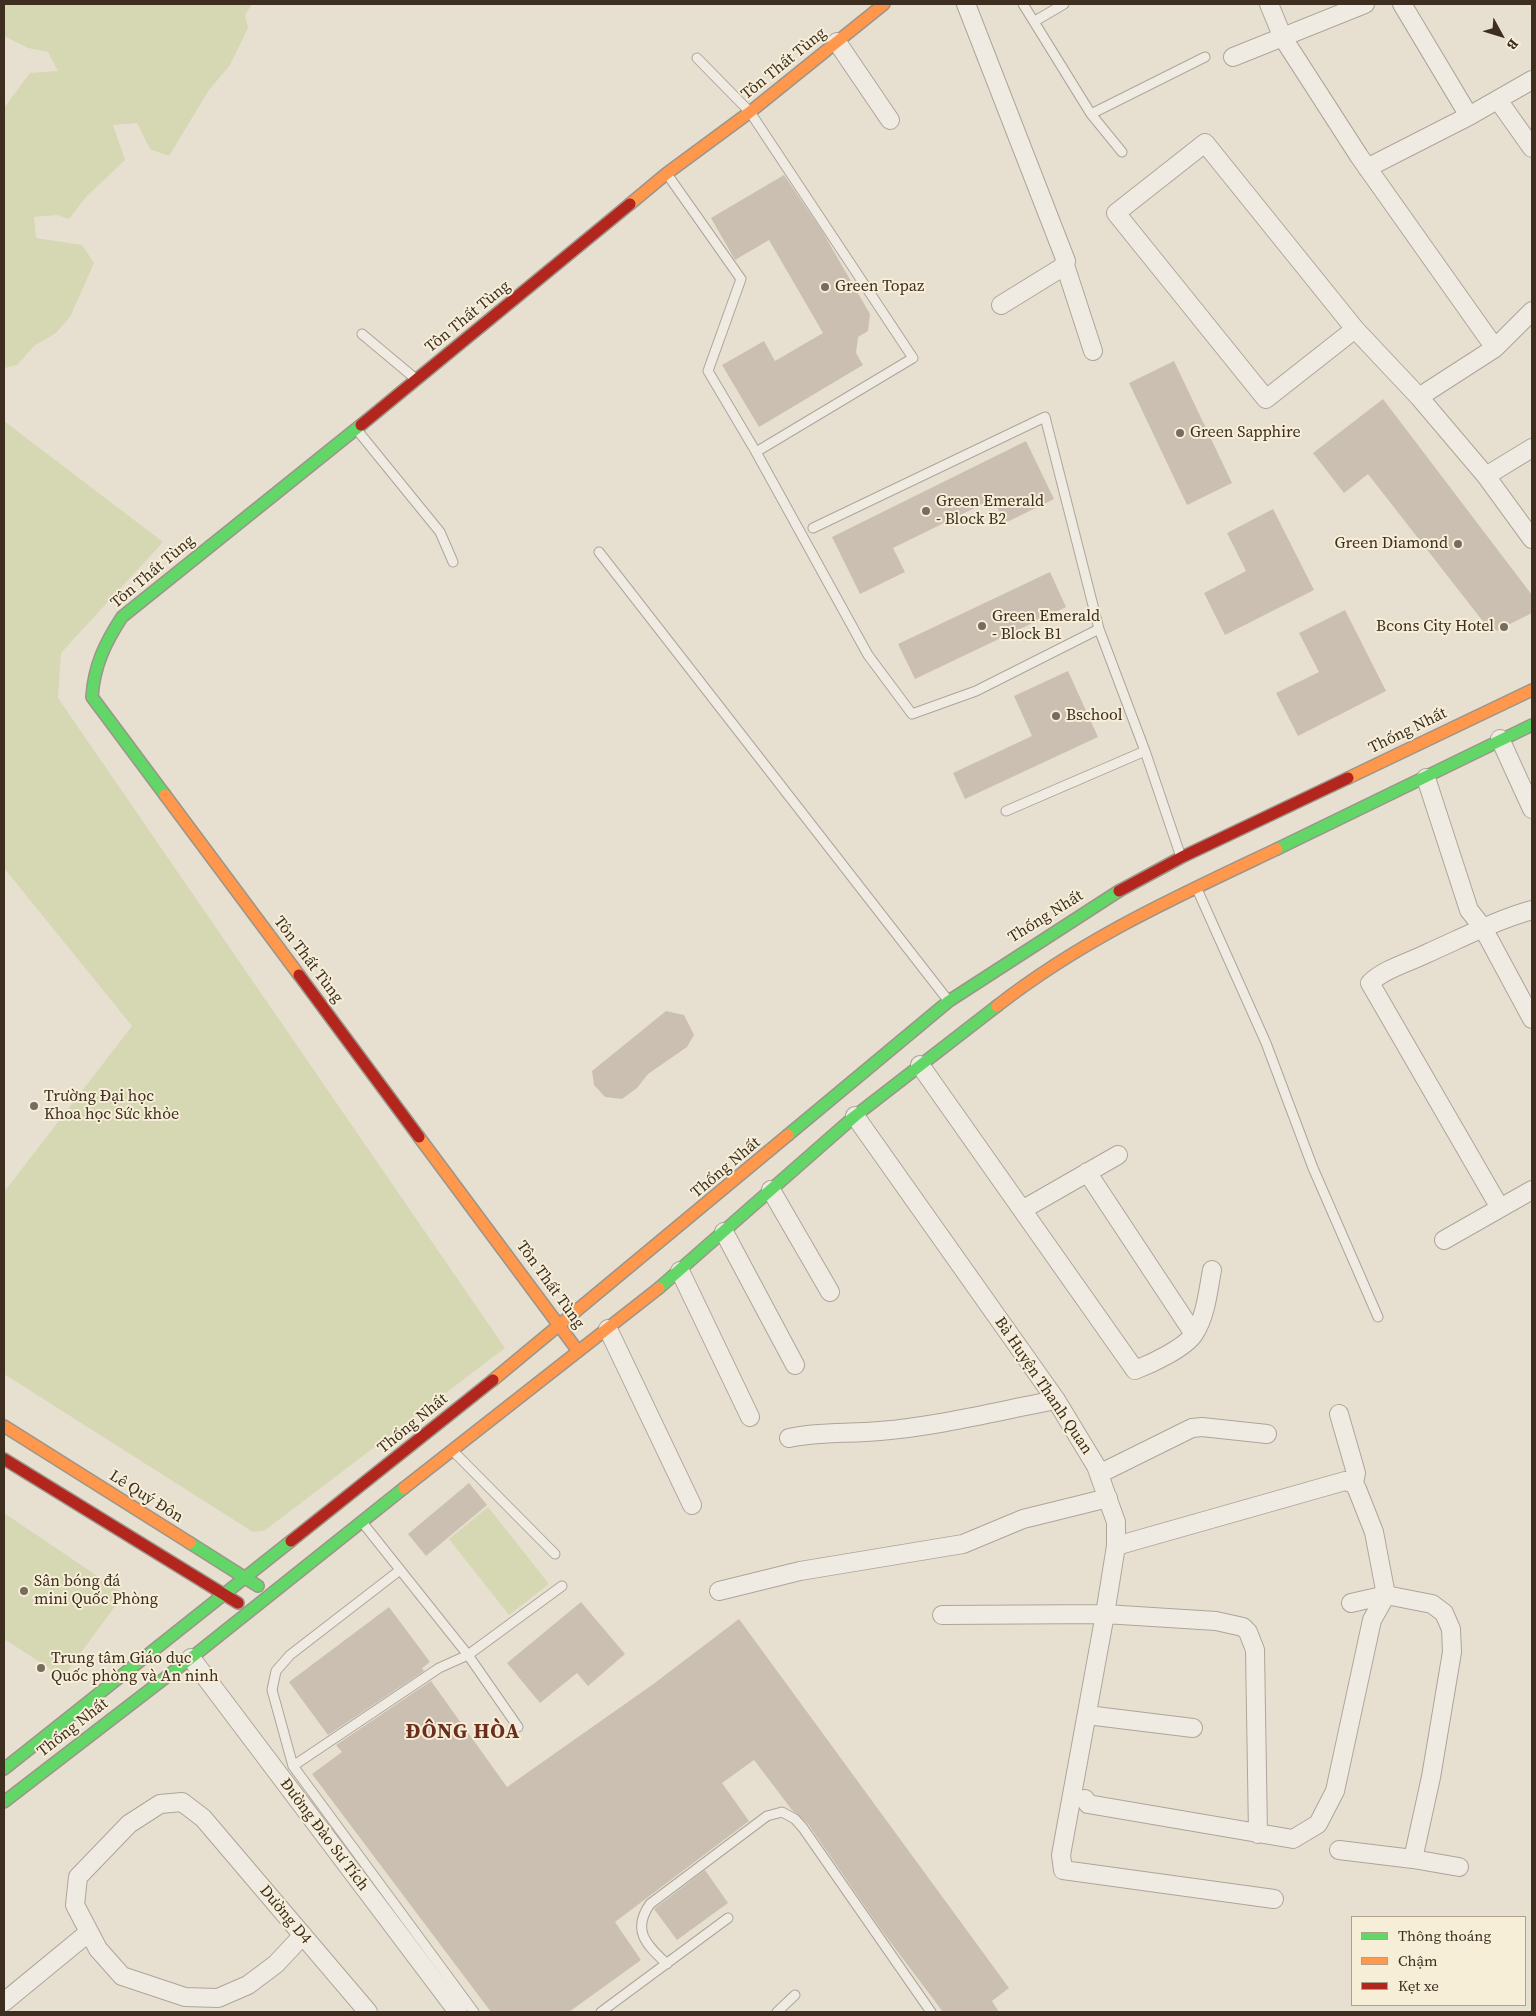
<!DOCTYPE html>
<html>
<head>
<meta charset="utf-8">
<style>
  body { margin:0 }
  #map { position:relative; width:1536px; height:2016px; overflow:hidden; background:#e7e0d1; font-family:"Source Serif 4",serif }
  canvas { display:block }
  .frame { position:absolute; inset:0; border:5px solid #3d2e20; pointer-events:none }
  .legend { position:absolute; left:1351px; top:1916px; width:175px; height:90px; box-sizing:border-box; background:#f7eed8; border:1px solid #ada18e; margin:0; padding:6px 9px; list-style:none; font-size:15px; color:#3d2e20 }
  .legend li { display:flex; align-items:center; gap:10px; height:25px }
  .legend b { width:25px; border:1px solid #ada18e }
  .north { position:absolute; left:1476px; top:10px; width:50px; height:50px; -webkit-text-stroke:4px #f7eed8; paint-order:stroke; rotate:129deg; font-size:14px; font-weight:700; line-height:20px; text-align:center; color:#3d2e20 }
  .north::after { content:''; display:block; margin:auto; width:18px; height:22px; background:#3d2e20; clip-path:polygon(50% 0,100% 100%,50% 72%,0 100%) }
</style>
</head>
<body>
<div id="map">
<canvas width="1536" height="2016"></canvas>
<div class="frame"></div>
<ul class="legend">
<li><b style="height:6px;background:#63d668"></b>Thông thoáng</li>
<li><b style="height:6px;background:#ff974d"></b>Chậm</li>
<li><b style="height:6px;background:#b3261e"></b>Kẹt xe</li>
</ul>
<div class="north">B</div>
</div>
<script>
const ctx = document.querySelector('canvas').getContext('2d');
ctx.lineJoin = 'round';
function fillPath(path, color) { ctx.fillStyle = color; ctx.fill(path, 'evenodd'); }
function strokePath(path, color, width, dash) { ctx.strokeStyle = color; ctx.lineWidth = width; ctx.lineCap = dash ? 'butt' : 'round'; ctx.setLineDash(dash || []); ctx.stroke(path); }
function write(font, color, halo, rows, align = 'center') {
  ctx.font = font + ' "Source Serif 4",serif'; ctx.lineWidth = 4; ctx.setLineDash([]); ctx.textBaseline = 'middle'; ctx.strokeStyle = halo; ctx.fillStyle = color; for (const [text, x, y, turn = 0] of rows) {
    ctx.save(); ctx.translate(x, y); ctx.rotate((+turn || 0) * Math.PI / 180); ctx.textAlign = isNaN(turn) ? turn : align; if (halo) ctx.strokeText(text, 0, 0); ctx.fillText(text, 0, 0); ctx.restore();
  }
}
fillPath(new Path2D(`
  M4,4H252L245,15L248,28L230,65L209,90L169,156L150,149L137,123L113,125L125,160L86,197L69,219L57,215L34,217L36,238L82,245L94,263L70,317L56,333L34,346L17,365L4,368V108L30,73L58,71L48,52L28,48L4,36Z
  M4,421L163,542L61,653L58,698L505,1348L264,1531L253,1532L4,1374V1192L132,1026L4,868Z
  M488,1507L549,1584L509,1615L449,1539Z
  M4,1513L124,1594L63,1677L4,1639Z`), '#d6d7b3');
fillPath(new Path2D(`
  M784,175L822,231L870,314L868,331L858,337L856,353L863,365L759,427L722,365L764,341L775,361L823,333L769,240L735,260L711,218Z
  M1174,361L1232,483L1187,505L1129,383Z
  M1383,399L1532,595V613L1492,633L1368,474L1344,493L1313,453Z
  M1026,441L1054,499L1005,523L993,499L893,548L905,572L860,594L832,537Z
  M1273,509L1314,590L1225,635L1204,593L1246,571L1227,533Z
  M1050,572L1066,607L915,679L898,644Z
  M1345,610L1386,691L1298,736L1276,693L1319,672L1299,633Z
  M1068,671L1098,737L965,799L953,773L1032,736L1014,696Z
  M666,1011L684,1015L694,1035L687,1047L648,1074L637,1088L622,1099L605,1097L594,1085L592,1071Z
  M469,1483L487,1505L426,1556L408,1534Z
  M581,1602L625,1654L588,1686L577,1673L540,1703L507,1663Z
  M389,1607L430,1662L422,1668L424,1671L328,1735L289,1682Z
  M739,1619L1009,1988L992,2001L999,2012H943L882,1931L808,1824L792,1810L754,1760L722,1783L749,1821L615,1922L641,1960L569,2012H491L312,1774L342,1752L336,1745L431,1681L507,1787L652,1685Z
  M705,1870L728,1903L677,1940L654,1909Z`), '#cbbfb2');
const lane = new Path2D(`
  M1023,4L1091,114L1122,152
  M1035,21L1064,4
  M697,58L750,112L913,358L756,452L868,655L912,714L976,691L1099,629L1145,751L1006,811
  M1091,114L1205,57
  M667,174L741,279L708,371L756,452
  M362,334L417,380
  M357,430L440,532L453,562
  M813,528L1045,417L1099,629
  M599,552L947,999
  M1145,751L1181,857
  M1197,889L1266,1043L1313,1168L1378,1317
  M453,1451L555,1554
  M362,1522L468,1655L518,1727
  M400,1570L290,1655L276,1671L272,1690L293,1766L474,2012
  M293,1766L439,1668L468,1655L562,1586
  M667,1964C647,1945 631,1931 650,1904L767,1816L782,1812L795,1819L803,1828L931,2012
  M601,2012L728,1918
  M777,2012L795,1995`);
const street = new Path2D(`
  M966,4L1066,261L1061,268L1001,305
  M1269,4L1283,38L1359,156L1495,348L1419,397
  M1402,4L1469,116
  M837,42L890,120
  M1233,57L1365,4
  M1498,100L1532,148
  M1367,168L1469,116L1532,80
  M1065,265L1093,351
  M1355,329L1266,399L1116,213L1205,143L1355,329L1419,397L1486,476L1532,539
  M1495,348L1532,311
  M1486,476L1532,448
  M1500,739L1532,809
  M1426,778L1469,910L1483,928L1532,1019
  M920,1065L1135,1370C1151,1364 1185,1348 1194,1334C1206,1316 1208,1291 1212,1270
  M855,1116L1056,1400L1096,1466L1116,1522V1546L1105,1614L1061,1855L1063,1870L1274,1899
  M1087,1172L1194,1334
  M771,1190L830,1292
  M1500,1208L1370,983C1384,969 1410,962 1428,953C1462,938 1496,920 1532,910
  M1022,1210L1118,1155
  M724,1232L795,1365
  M1444,1240L1532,1190
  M680,1271L750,1417
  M608,1329L692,1505
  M1339,1414L1356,1473L1354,1484
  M789,1438C819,1431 849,1434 880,1431C939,1426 998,1411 1056,1400
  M1099,1474L1192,1428L1202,1427L1267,1434
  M1116,1546L1345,1481L1354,1484L1357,1489L1374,1532L1386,1595
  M719,1591L800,1571L963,1544L1023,1519L1108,1498
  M942,1615L1105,1614L1216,1621L1243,1627L1248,1632L1255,1650L1258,1834
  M191,1658L458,2012
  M1087,1715L1193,1728
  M1085,1799L1088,1804L1293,1839L1318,1824L1335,1791L1372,1620L1386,1595
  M1339,1850L1413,1859L1431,1777L1452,1652L1451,1629L1444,1613L1432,1604L1386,1595L1351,1603
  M1413,1859L1459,1867
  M303,1935L276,1964L248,1985L218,1998L185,1997L122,1976L98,1949L75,1905L78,1877L129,1824L160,1804L182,1802L203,1818L368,2012
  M4,2002L88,1933`);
const fast = new Path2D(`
  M165,795L92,697C94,666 105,643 122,617L361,425
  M1277,849L1532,725
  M788,1135L949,1001L1119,891
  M659,1288L855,1116L997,1006
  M190,1543L258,1586
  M4,1769L291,1541
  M4,1802L191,1658L404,1488`);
const slow = new Path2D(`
  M630,204L666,174L750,112L884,4
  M1348,778L1532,690
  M165,795L299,975
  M997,1006C1084,938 1178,896 1277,849
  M419,1137L578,1351
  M493,1380L788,1135
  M4,1426L190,1543
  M404,1488L659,1288`);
const jam = new Path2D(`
  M361,425L630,204
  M1119,891L1182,857L1348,778
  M299,975L419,1137
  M4,1459L238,1603
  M291,1541L493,1380`);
strokePath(lane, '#ada599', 11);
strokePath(street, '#ada599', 20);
strokePath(fast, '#9c958a', 14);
strokePath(slow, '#9c958a', 14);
strokePath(jam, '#9c958a', 14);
strokePath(lane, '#efebe3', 9);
strokePath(street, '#efebe3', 18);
strokePath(fast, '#63d668', 11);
strokePath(slow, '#ff974d', 11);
strokePath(jam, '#b3261e', 11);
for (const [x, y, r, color] of [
  [825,287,5,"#786c5e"],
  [1180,433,5,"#786c5e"],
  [926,511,5,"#786c5e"],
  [1458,544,5,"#786c5e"],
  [982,626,5,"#786c5e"],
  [1504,627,5,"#786c5e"],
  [1056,716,5,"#786c5e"],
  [34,1106,5,"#786c5e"],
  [24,1591,5,"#786c5e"],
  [41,1668,5,"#786c5e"]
]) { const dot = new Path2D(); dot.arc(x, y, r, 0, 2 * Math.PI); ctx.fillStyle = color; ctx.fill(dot); strokePath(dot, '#f7eed8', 2); }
write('16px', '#3d2e20', '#f7eed8', [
  ["Tôn Thất Tùng",784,64,-39],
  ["Tôn Thất Tùng",468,317,-39],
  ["Tôn Thất Tùng",153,572,-40],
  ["Thống Nhất",1408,731,-26],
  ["Thống Nhất",1046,917,-32],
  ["Tôn Thất Tùng",308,960,53],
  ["Thống Nhất",726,1168,-40],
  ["Tôn Thất Tùng",550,1285,54],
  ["Bà Huyện Thanh Quan",1043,1386,56],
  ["Thống Nhất",413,1424,-39],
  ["Lê Quý Đôn",146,1497,32],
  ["Thống Nhất",73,1728,-38],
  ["Đường Đào Sư Tích",324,1835,53],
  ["Dường D4",285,1915,50]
]);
write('16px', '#3d2e20', '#f7eed8', [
  ["Green Topaz",835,287],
  ["Green Sapphire",1190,433],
  ["Green Emerald",936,502],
  ["- Block B2",936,520],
  ["Green Diamond",1448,544,"right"],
  ["Green Emerald",992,617],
  ["- Block B1",992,635],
  ["Bcons City Hotel",1494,627,"right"],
  ["Bschool",1066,716],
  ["Trường Đại học",44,1097],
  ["Khoa học Sức khỏe",44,1115],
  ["Sân bóng đá",34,1582],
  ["mini Quốc Phòng",34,1600],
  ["Trung tâm Giáo dục",51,1659],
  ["Quốc phòng và An ninh",51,1677]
], 'left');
ctx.letterSpacing = '1px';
write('bold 21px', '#6b2e1e', '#f7eed8', [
  ["ĐÔNG HÒA",463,1733]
]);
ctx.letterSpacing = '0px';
</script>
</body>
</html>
